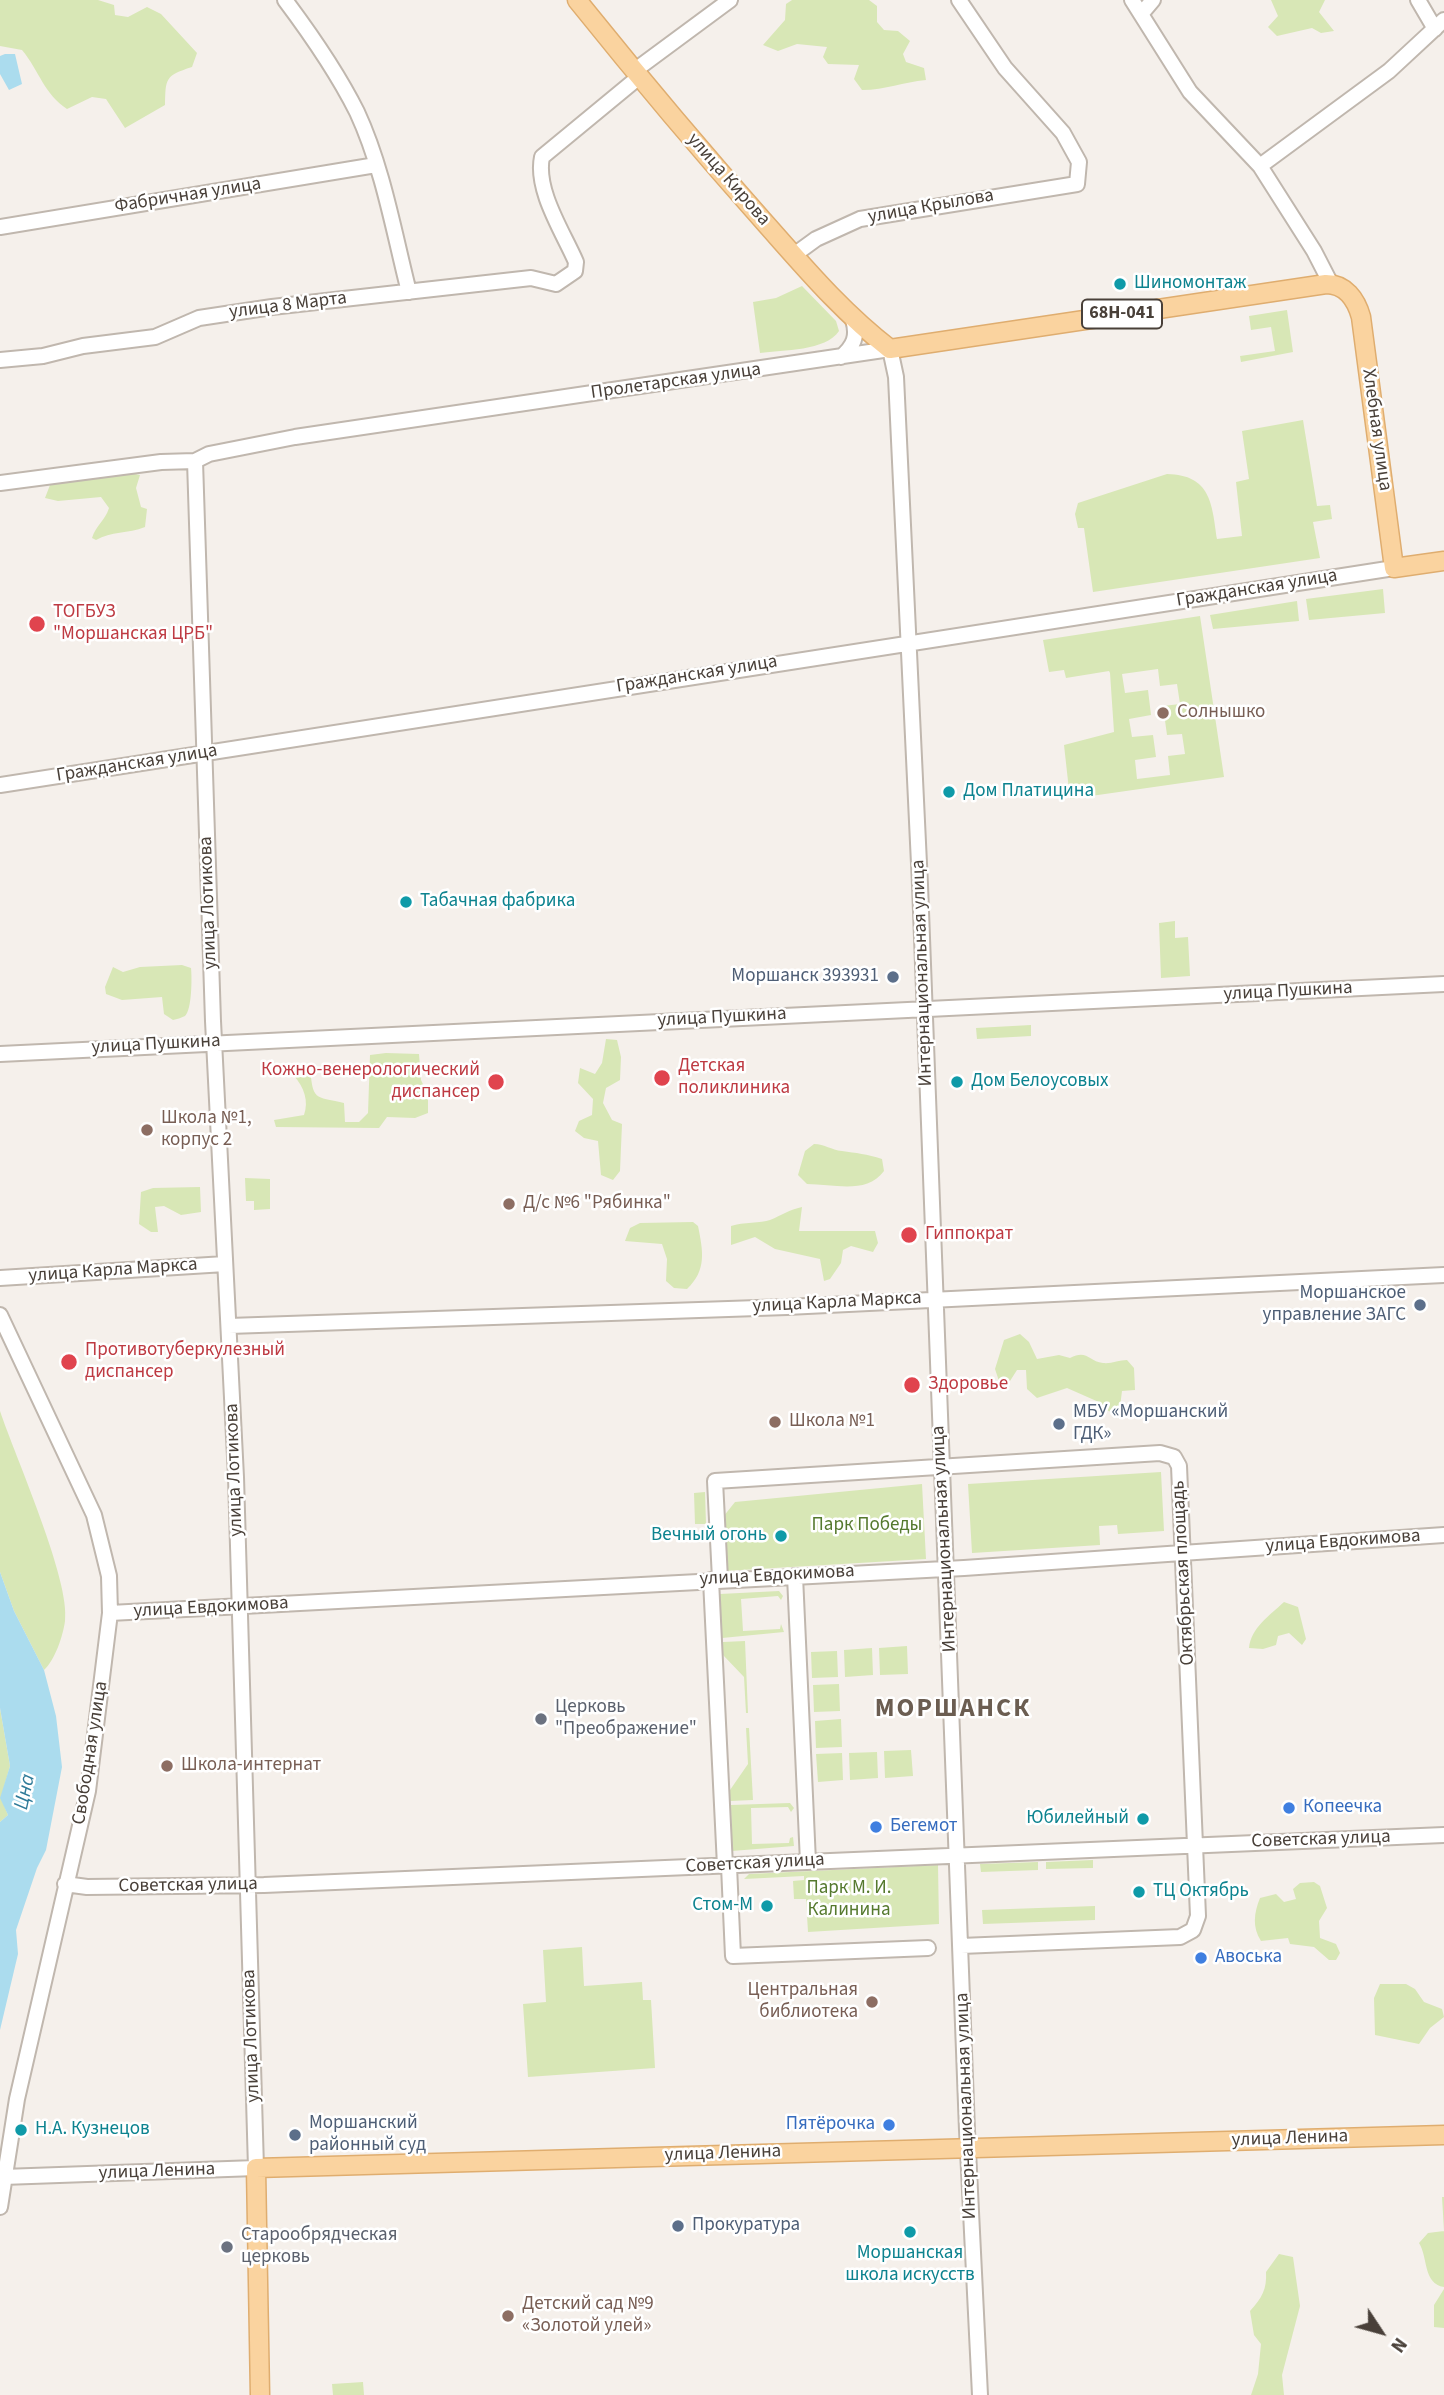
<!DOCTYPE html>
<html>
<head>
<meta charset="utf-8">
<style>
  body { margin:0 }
  #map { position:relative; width:1444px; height:2395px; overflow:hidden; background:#f5f0eb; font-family:"Source Sans 3",sans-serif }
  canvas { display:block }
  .north { position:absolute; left:1346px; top:2297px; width:70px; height:70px; -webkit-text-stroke:5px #fff; paint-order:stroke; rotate:126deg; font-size:19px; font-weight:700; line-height:28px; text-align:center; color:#494039 }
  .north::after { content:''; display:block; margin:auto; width:24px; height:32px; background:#494039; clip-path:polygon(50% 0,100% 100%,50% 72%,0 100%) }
</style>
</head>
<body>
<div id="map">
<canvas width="1444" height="2395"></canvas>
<div class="north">N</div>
</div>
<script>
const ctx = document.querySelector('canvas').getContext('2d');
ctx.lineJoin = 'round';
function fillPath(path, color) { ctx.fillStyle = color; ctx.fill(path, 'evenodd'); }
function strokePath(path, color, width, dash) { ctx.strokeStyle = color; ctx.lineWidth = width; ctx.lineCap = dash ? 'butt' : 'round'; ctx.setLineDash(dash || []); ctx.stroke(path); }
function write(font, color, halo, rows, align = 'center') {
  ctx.font = font + ' "Source Sans 3",sans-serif'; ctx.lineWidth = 5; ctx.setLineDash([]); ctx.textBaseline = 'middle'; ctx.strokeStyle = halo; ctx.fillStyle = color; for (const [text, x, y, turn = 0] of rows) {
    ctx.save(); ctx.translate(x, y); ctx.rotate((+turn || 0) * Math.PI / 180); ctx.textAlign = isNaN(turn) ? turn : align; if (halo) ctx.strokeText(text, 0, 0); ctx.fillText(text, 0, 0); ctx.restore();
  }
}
fillPath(new Path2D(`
  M0,0H98L114,5L115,15L128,17L147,7L161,14L197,53L192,67C164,76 166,79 165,105L125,128L106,99L92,97L67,109C44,94 40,72 22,50L0,46Z
  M792,0H869L877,6V22L884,30L898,31L910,41L903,54L906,62L924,68L926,80C903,82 886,90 862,90L854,79L859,65L828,64L823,57L827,47L797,44L778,51L763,45L785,20L786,4Z
  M1271,0H1325L1319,12L1334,31L1321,33L1312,28L1277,36L1268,27L1278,16Z
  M802,286L836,321L839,331C826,351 783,350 760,353L753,302L776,298Z
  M1287,310L1293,352L1241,362L1240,356L1275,351L1271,327L1251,330L1249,316Z
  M1303,420L1317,506L1330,505L1332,519L1313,522L1320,558L1093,592L1084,528H1078L1075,514L1078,503L1167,474C1211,475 1212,504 1217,539L1242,536L1236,482L1249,479L1242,431Z
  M125,472L140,475L136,488L141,507L147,509L145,527C128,534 111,531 96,540L92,538C96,525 105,521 109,508L101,497L58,501L45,498L50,485Z
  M1383,589L1385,613L1309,620L1306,599Z
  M1297,601L1299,621L1213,629L1210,615Z
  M1200,616L1224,777L1070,799L1064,745L1114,732L1110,673L1109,671L1066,678L1064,670L1049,672L1043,640ZM1158,669L1160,686L1177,684L1180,704L1163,706L1167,735L1182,734L1185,754L1168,756L1170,775L1137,779L1135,760L1156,757L1153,735L1132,737L1129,719L1151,715L1148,690L1125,693L1122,674Z
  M1175,921V938L1188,937L1190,976L1161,978L1159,923Z
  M182,965L191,968C192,977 192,1010 185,1016C181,1018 177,1019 173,1020L164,1014L162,997L122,1000L106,994L105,987L113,967L123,972L140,967Z
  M1031,1025V1036L977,1039L976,1028Z
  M606,1039L617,1040L621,1057L620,1080L606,1088L603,1103L612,1120L622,1124L620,1171L613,1180L601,1175L598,1141L584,1138L575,1131L579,1121L592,1115L593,1099L578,1083L580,1068L595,1074L602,1063Z
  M386,1053L419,1054L421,1080L428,1095V1113L415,1118L387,1117L379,1128L276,1127L274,1120L304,1115C309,1101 304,1087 294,1076L310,1067C313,1101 314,1096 344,1103L345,1122H359L368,1113L370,1055Z
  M814,1144C825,1144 831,1150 842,1151C856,1153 867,1154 882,1159L884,1171C866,1195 834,1184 807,1184L798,1175L805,1151Z
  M245,1178L270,1179V1209L254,1210V1201H246Z
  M200,1187L201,1212L181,1215L164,1206L155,1207L158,1232H151L139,1224L141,1192L153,1188Z
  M802,1207L799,1231H875L878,1243L873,1252L851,1246L843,1250L841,1263L830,1279L824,1281L820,1259L775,1249L755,1237L731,1245V1226C743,1222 761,1223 770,1220C782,1215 789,1210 802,1207Z
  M693,1222L698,1226C703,1251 707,1270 687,1289L674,1288L666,1281L667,1259L662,1244L625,1241L630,1228L640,1223Z
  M1020,1334L1029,1342L1037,1359L1059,1355L1070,1358C1087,1349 1088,1361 1103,1363C1111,1364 1119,1360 1127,1360L1134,1368L1135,1390L1122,1391L1120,1407L1111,1412L1106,1410L1101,1403L1067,1388L1037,1398L1027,1389L1026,1370H1017L1010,1381H999L995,1369L1004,1340Z
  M0,1411C15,1456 71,1581 65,1621C63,1636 55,1660 44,1670L14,1611L0,1572Z
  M1161,1472L1164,1531L1118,1534L1117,1525L1099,1526L1100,1545L972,1553L968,1484Z
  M922,1484L926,1559L724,1571L723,1517L735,1502Z
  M705,1492L706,1524H695L694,1493Z
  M779,1591L783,1596L781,1600L778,1596L741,1599L743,1631L780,1629L781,1624L784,1632L722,1638L720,1594Z
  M1284,1602L1298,1607L1306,1639L1302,1645L1289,1633L1278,1636L1276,1645L1263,1649L1249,1648C1251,1628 1269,1616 1284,1602Z
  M745,1641L748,1713H746L744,1677L723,1655V1642Z
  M907,1646L908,1674L880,1675L879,1648Z
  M872,1648L873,1675L845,1677L844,1650Z
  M837,1651L838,1677L812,1678L811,1652Z
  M839,1684L840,1711L814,1712L813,1685Z
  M0,1708L10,1766L1,1798L8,1815L0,1822Z
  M841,1719L842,1747L816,1748L815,1721Z
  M746,1728H749L753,1800L730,1801V1790L748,1764Z
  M911,1750L913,1776L885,1778L884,1751Z
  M877,1752L878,1778L850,1780L849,1753Z
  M842,1753L843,1780L818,1782L816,1754Z
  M790,1803L794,1808L791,1812L788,1807L751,1808L752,1844L789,1843L790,1838L793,1837L794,1846L732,1851L731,1805Z
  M1093,1860V1868L1046,1869V1862Z
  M1038,1862V1870L981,1872L980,1864Z
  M938,1865L939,1924L808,1932L806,1899H794L793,1881L804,1880V1876L744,1879L749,1874Z
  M1314,1882L1320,1886L1327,1908L1319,1921L1320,1938L1336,1944L1340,1953L1336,1960H1329L1314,1947L1290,1944L1288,1938L1261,1941C1252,1927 1254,1913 1260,1898L1276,1894L1284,1902L1296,1899L1293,1889L1300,1883Z
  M1095,1906V1920L983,1924L982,1910Z
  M582,1947L584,1986L642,1982L643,2000H651L655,2068L528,2077L523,2004L546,2002L543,1950Z
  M1380,1984H1406L1415,1989L1424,2002L1442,2009L1444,2017L1430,2028L1419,2044L1375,2035L1374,1998Z
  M1442,2197H1444V2287C1423,2284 1428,2257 1419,2243L1428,2233L1444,2231Z
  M1279,2254L1293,2257L1300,2306L1282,2375L1284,2395H1251L1258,2374L1261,2344L1254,2335L1250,2311C1262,2298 1267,2289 1266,2272Z
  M1444,2289V2328L1434,2327V2305Z
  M363,2382L364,2395H333L332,2384Z`), '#d8e7b6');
fillPath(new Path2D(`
  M5,54H15L22,84L9,90L0,74V56Z
  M0,1572L14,1611L44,1670L56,1716L62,1767L46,1850L37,1868L16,1930L18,1954L0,2030V1822L8,1815L0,1798L10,1766L0,1708Z`), '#abdcee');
const minor = new Path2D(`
  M285,0C312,36 337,72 357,112C383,168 394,233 409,292
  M1132,0L1190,92L1260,166L1314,251L1331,284
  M1418,0L1435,29
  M1142,13L1153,0
  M634,71L730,0
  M1260,166L1389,71L1444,20
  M0,227L376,165
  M794,255L816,239L860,219L1077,184L1079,162L1063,133L1005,68L959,0
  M841,357C854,346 858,336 853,320
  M0,360L43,356L83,346L155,337L199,318L272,307L531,278L556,284L575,271L576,262C563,232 535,190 542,157L639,77
  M0,483L161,462L195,461L209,454L295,437L890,349L896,377L920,885L967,2130L980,2395
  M0,785L1394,568
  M0,1054L1444,984
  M0,1278L225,1264
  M0,1315L94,1515L109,1576L110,1613L88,1791L17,2099L0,2207
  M229,1326L787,1307L1444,1275
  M795,1576L808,1862
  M720,1579L715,1481L1160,1453L1174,1457L1179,1466L1198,1916L1193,1930L1180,1937L961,1946
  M711,1580L725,1866
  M110,1613L964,1568L1444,1535
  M729,1866L733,1956L928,1948
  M65,1884L87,1887L264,1885L1444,1835
  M3,2177L256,2168L236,1477L213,1021L195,461`);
const major = new Path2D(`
  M577,0C638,76 701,151 766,224C805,268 843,313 890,349L1326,284C1345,284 1356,299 1361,317L1394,568L1444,561
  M260,2395L256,2168L1444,2135`);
strokePath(minor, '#c0b7ae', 18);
strokePath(major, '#dfad6f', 21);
strokePath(minor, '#fff', 14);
strokePath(major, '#fad39f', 18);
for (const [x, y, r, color] of [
  [1120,284,7,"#0f9aa8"],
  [37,624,9,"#e0444e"],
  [1163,713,7,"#8d6e63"],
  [949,792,7,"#0f9aa8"],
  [406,902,7,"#0f9aa8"],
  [893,977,7,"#5c6f8a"],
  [662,1078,9,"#e0444e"],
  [496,1082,9,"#e0444e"],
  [957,1082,7,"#0f9aa8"],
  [147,1130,7,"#8d6e63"],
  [509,1204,7,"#8d6e63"],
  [909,1235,9,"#e0444e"],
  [1420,1305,7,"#5c6f8a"],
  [69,1362,9,"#e0444e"],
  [912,1385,9,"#e0444e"],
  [775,1422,7,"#8d6e63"],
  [1059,1424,7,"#5c6f8a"],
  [781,1536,7,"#0f9aa8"],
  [541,1719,7,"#6b7280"],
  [167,1766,7,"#8d6e63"],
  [1289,1808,7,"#3f7fe0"],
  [1143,1819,7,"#0f9aa8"],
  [876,1827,7,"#3f7fe0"],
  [1139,1892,7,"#0f9aa8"],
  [767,1906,7,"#0f9aa8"],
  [1201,1958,7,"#3f7fe0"],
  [872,2002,7,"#8d6e63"],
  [889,2125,7,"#3f7fe0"],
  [21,2130,7,"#0f9aa8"],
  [295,2135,7,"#5c6f8a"],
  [678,2226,7,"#5c6f8a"],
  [910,2232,7,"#0f9aa8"],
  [227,2247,7,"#6b7280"],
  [508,2316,7,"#8d6e63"]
]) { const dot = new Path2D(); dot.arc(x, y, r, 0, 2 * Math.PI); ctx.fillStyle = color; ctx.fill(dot); strokePath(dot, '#fff', 2.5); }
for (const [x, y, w] of [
  [1122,314,80]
]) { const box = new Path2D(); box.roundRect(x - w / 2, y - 14.5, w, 29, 5); ctx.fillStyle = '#fff'; ctx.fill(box); strokePath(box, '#494039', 2); }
write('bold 18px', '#494039', null, [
  ["68Н-041",1122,314]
]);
write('19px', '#494039', '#fff', [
  ["улица Кирова",728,180,49],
  ["Фабричная улица",188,196,-9],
  ["улица Крылова",931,207,-10],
  ["улица 8 Марта",288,306,-7],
  ["Пролетарская улица",676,382,-8],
  ["Хлебная улица",1376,430,82],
  ["Гражданская улица",1257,589,-9],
  ["Гражданская улица",697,675,-9],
  ["Гражданская улица",137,764,-9],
  ["улица Лотикова",209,903,-92],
  ["Интернациональная улица",923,973,-92],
  ["улица Пушкина",1288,992,-3],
  ["улица Пушкина",722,1018,-3],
  ["улица Пушкина",156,1045,-3],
  ["улица Карла Маркса",113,1271,-4],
  ["улица Карла Маркса",837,1303,-3],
  ["улица Лотикова",235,1470,-92],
  ["Интернациональная улица",945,1539,-93],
  ["улица Евдокимова",1343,1542,-4],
  ["Октябрьская площадь",1184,1573,-93],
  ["улица Евдокимова",777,1576,-3],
  ["улица Евдокимова",211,1608,-3],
  ["Свободная улица",91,1753,-81],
  ["Советская улица",1321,1840,-2],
  ["Советская улица",755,1864,-3],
  ["Советская улица",188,1886,-1],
  ["улица Лотикова",252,2036,-92],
  ["Интернациональная улица",967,2106,-92],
  ["улица Ленина",1290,2139,-2],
  ["улица Ленина",723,2154,-2],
  ["улица Ленина",157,2172,-2]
]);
write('19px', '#0d838f', '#fff', [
  ["Шиномонтаж",1134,284],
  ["Дом Платицина",963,792],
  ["Табачная фабрика",420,902],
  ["Дом Белоусовых",971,1082],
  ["Вечный огонь",767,1536,"right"],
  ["Юбилейный",1129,1819,"right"],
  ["ТЦ Октябрь",1153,1892],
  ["Стом-М",753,1906,"right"],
  ["Н.А. Кузнецов",35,2130],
  ["Моршанская",910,2254,"center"],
  ["школа искусств",910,2276,"center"]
], 'left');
write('19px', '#be3a42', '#fff', [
  ["ТОГБУЗ",53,613],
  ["\"Моршанская ЦРБ\"",53,635],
  ["Детская",678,1067],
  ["поликлиника",678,1089],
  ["Кожно-венерологический",480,1071,"right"],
  ["диспансер",480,1093,"right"],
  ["Гиппократ",925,1235],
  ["Противотуберкулезный",85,1351],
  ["диспансер",85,1373],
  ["Здоровье",928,1385]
], 'left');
write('19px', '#785e54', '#fff', [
  ["Солнышко",1177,713],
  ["Школа №1,",161,1119],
  ["корпус 2",161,1141],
  ["Д/с №6 \"Рябинка\"",523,1204],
  ["Школа №1",789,1422],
  ["Школа-интернат",181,1766],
  ["Центральная",858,1991,"right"],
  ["библиотека",858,2013,"right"],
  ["Детский сад №9",522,2305],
  ["«Золотой улей»",522,2327]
], 'left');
write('19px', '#4e5e75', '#fff', [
  ["Моршанск 393931",879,977,"right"],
  ["Моршанское",1406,1294,"right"],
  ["управление ЗАГС",1406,1316,"right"],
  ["МБУ «Моршанский",1073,1413],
  ["ГДК»",1073,1435],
  ["Моршанский",309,2124],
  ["районный суд",309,2146],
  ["Прокуратура",692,2226]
], 'left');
write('19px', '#55792e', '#fff', [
  ["Парк Победы",867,1526],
  ["Парк М. И.",849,1889],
  ["Калинина",849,1911]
]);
write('19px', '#5b616d', '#fff', [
  ["Церковь",555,1708],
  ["\"Преображение\"",555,1730],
  ["Старообрядческая",241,2236],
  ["церковь",241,2258]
], 'left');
write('19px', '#366cbe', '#fff', [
  ["Копеечка",1303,1808],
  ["Бегемот",890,1827],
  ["Авоська",1215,1958],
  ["Пятёрочка",875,2125,"right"]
], 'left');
write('italic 21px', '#307b99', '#fff', [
  ["Цна",26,1792,-78]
]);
ctx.letterSpacing = '2px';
write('bold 26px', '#6b5d51', '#fff', [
  ["МОРШАНСК",953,1710]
]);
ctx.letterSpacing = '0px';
</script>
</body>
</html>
